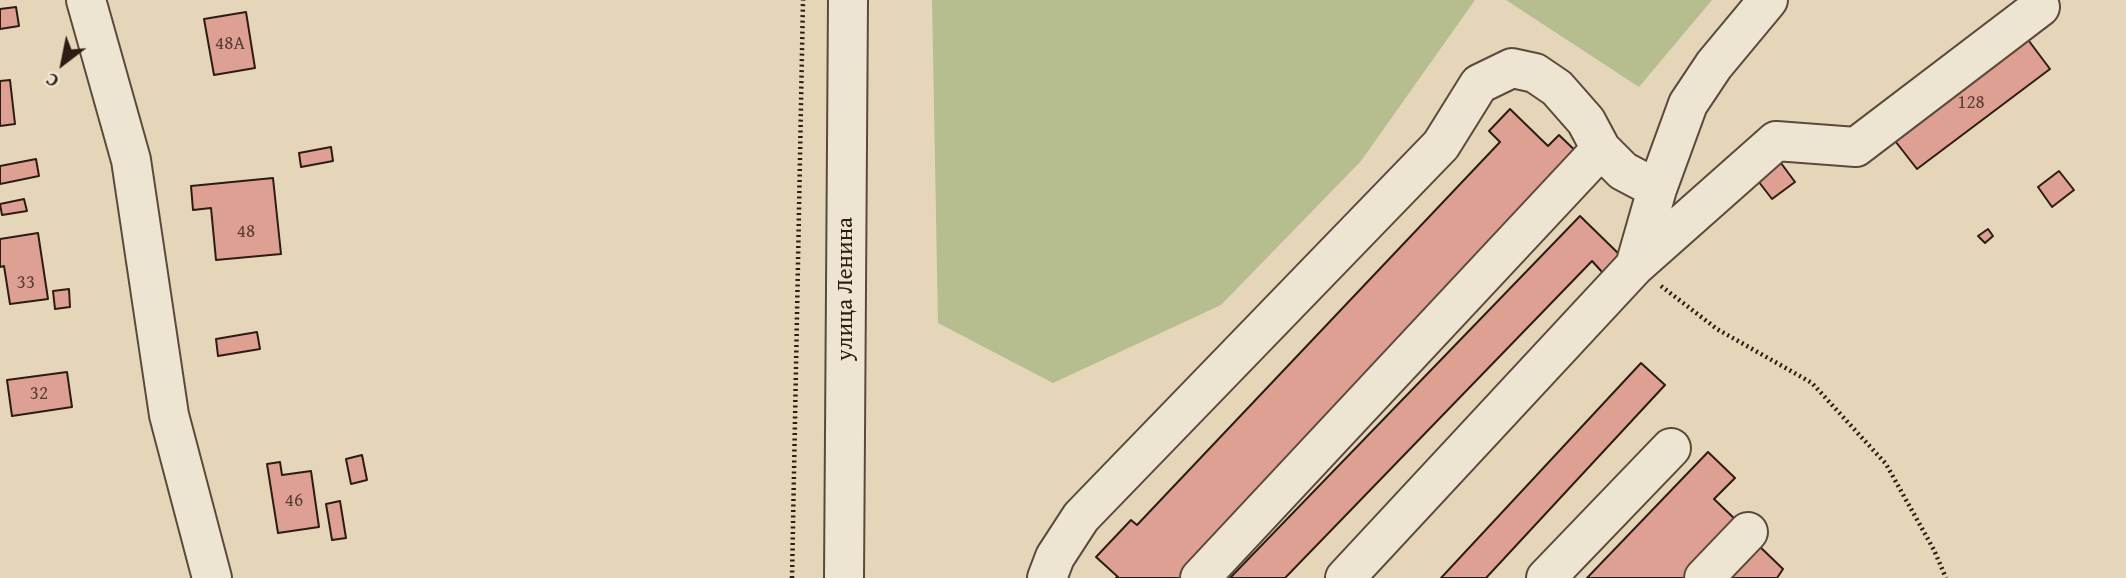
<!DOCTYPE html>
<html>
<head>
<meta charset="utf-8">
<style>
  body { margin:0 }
  #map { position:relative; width:2126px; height:578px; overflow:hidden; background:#e5d6b9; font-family:"Gentium Book Plus",serif }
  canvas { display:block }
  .north { position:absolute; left:28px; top:28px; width:70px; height:70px; -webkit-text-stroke:5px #eee4d2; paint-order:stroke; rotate:212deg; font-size:19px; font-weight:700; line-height:28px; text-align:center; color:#2d1c13 }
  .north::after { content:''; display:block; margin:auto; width:24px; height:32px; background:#2d1c13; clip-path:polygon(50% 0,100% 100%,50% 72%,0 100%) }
</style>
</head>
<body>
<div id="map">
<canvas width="2126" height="578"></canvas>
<div class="north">С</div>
</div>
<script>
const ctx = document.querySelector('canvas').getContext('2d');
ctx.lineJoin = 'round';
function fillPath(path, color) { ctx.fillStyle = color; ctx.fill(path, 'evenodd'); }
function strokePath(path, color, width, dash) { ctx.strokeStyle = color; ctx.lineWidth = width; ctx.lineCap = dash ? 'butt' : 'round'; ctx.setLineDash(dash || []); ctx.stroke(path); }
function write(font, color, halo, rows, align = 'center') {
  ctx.font = font + ' "Gentium Book Plus",serif'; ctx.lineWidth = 5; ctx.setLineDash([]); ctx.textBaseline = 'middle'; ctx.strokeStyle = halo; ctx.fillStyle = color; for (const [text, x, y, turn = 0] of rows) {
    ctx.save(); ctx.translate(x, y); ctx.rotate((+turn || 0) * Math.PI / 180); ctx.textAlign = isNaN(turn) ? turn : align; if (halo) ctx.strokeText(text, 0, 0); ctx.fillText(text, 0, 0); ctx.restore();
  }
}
fillPath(new Path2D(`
  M932,0H1475L1361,161L1221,305L1053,383L938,323Z
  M1506,0H1712L1639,87Z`), '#b6bd8e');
const building = new Path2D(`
  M16,7L19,26L0,29V9Z
  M246,12L255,68L214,75L204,19Z
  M2026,37L2050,69L1917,169L1892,137Z
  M10,80L15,124L0,126V81Z
  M1510,109L1548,146L1559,135L1584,159L1188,578H1116L1118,577L1096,557L1131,520L1137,525L1500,142L1489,131Z
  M331,147L333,161L301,167L299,153Z
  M36,159L39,176L0,184V166Z
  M1778,159L1795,182L1772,199L1755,177Z
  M2059,171L2074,190L2052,207L2038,187Z
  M273,178L281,254L216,260L211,208L193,210L191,186Z
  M24,199L27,211L2,215L0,204Z
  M1580,216L1620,255L1603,273L1592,261L1285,578H1230Z
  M1988,229L1993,236L1985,243L1978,236Z
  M38,233L48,299L10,304L4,266L0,267V239Z
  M69,289L70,307L55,309L53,291Z
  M257,332L260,349L218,356L216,339Z
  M1641,363L1665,385L1486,578H1441Z
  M67,372L72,407L12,416L7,380Z
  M1708,452L1735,478L1714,499L1739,523L1686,578H1587Z
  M362,455L367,480L351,484L346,459Z
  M280,462L282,475L311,471L319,527L278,533L267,464Z
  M340,501L346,538L332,540L326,504Z
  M1756,543L1783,569L1777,578H1723Z`);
fillPath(building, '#dfa094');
strokePath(building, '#2d1c13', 2);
const minor = new Path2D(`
  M86,0L131,160L169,415L212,578
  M1635,266L1776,141L1856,147L2040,7
  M844,578L848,0
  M1047,578L1055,557L1081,517L1441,145L1479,84L1512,68L1535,73L1557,88L1586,121L1601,149L1623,171L1657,189
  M1200,578L1601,149
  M1345,578L1635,266L1657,189L1688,104L1714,65L1768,0
  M1546,578L1671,448
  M1704,578L1748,532`);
strokePath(minor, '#5b4a3c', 42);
strokePath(new Path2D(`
  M1661,286L1717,329L1812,383L1886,464L1934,550L1946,578
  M792,578L803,0`), '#2d1c13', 4.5, [2, 3.5]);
strokePath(minor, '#eee4d2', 38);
write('19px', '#5a3d33', null, [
  ["48А",230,44],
  ["128",1971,103],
  ["48",246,232],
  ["33",26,283],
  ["32",39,394],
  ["46",294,501]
]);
write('23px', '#2d1c13', '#eee4d2', [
  ["улица Ленина",846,289,-90]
]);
</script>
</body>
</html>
